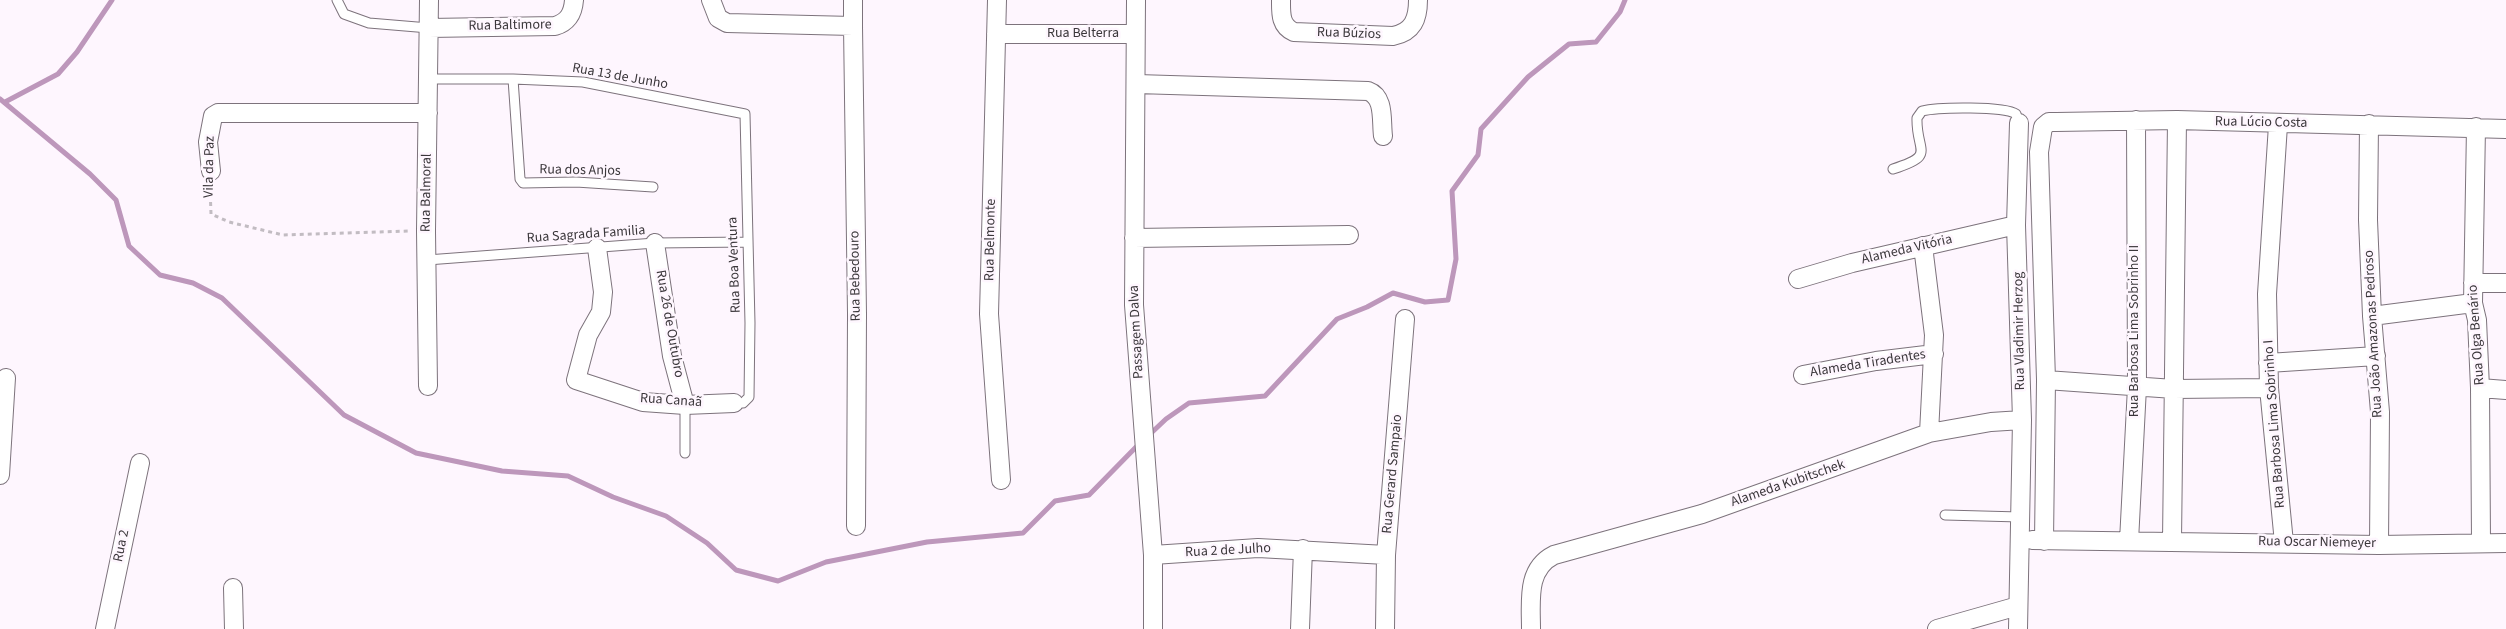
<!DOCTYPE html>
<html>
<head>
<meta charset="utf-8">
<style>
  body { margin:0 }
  canvas { display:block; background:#fef6fe }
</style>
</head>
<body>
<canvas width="2506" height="629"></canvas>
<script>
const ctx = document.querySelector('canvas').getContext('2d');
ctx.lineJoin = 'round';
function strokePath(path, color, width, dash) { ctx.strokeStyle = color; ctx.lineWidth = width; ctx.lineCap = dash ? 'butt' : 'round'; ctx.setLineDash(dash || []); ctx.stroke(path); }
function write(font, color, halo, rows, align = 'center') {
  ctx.font = font + ' "Source Sans 3",sans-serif'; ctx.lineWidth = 5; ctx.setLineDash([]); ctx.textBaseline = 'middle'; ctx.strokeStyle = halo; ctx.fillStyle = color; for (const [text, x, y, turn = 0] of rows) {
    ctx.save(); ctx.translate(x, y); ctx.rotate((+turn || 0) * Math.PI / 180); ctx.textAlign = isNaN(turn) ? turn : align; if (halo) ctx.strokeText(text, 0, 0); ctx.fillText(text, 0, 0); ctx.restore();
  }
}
strokePath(new Path2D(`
  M0,99L90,174L116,200L129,246L160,275L193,283L222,298L344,415L416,453L502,471L568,476L613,497L666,516L707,543L736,570L778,581L826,562L927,542L1023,533L1055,501L1089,495L1140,443
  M5,102L58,74L77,52L112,0
  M1148,436L1166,419L1189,403L1265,396L1337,319L1367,307L1393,293L1425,302L1448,300L1456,259L1452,191L1478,155L1481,129L1528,77L1569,44L1596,42L1620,12L1625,0`), '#bd97bb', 5);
const lane = new Path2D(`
  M337,0L344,14L369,23L429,28
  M429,79H513L583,82L745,114L750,323L749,397L743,403H734
  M513,79L520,179L523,183L576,182L653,187
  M1893,169C1937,155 1916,152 1917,118L1922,111C1938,107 2004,106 2016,114L2019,123
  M427,260L655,243L748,242
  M685,453V405
  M1945,515L2020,517`);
const street = new Path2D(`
  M711,0L718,18L727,23L853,26V0
  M997,0L989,314L1001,480
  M1136,0L1134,305L1153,555V629
  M1281,0C1281,13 1280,26 1294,32L1393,36C1413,32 1418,19 1418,0
  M853,26L857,314L856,526
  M429,28L555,26C568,22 573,14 574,0
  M996,34H1135
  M1137,84L1368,91C1385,97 1381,120 1383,136
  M2369,124L2368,220L2372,316L2380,412L2379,545
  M2278,125L2267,294L2269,388L2284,543
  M2476,127L2473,303L2477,320L2480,388L2481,542
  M211,171L208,142L213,116L218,113H428
  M1134,238L1349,235
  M655,243L672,356L685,405
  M1923,246L1934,335L1929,433
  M597,248L603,292L601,312L588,335L576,380L643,402L685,405L734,403
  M1798,279L1852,263L2016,225
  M2473,283H2506
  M2372,316L2473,303
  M2268,363L2376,356
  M1803,375L1876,361L1934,354
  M2046,380L2174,389L2269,388
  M428,386L426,231L429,0
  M2480,388L2506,390
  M0,475L6,378
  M2032,540L2379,545L2506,543
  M2044,541L2046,380L2039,152L2043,127L2049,122H2056L2177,120L2506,129
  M2129,541L2137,387L2136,120
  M2172,541L2177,120
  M1153,555L1258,548L1386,555
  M233,588L234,629
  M105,629L140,463
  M1300,629L1303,549
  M1385,629L1386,555L1405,319
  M1531,629C1531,601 1526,569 1554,555L1702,514L1929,433L1991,422L2022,420
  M1937,629L2018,606
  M2018,629L2022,420L2016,225L2019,123`);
strokePath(lane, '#7d737c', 11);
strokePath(street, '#7d737c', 20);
strokePath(new Path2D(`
  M210,186L211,214L229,222L283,235L410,231`), '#c2bcc2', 3, [4, 4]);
strokePath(lane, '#fff', 9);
strokePath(street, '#fff', 18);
write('14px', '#3b373b', '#fef6fe', [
  ["Rua Baltimore",510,26,-1],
  ["Rua Belterra",1083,34],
  ["Rua Búzios",1349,34,2],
  ["Rua 13 de Junho",620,77,10],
  ["Rua Lúcio Costa",2261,123,1],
  ["Vila da Paz",210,167,-89],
  ["Rua dos Anjos",580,171,1],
  ["Rua Balmoral",427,193,-89],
  ["Rua Sagrada Familia",586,235,-4],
  ["Rua Belmonte",991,240,-89],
  ["Alameda Vitória",1907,250,-13],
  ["Rua Boa Ventura",735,265,-92],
  ["Rua Bebedouro",856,276,-91],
  ["Rua 26 de Outubro",669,324,80],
  ["Rua Vladimir Herzog",2020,331,-91],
  ["Rua Barbosa Lima Sobrinho II",2135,331,-90],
  ["Passagem Dalva",1137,332,-93],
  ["Rua João Amazonas Pedroso",2374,334,-93],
  ["Rua Olga Benário",2477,335,-94],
  ["Alameda Tiradentes",1868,364,-9],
  ["Rua Canaã",671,401,4],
  ["Rua Barbosa Lima Sobrinho I",2275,424,-94],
  ["Rua Gerard Sampaio",1393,474,-85],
  ["Alameda Kubitschek",1788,484,-19],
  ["Rua Oscar Niemeyer",2317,543,1],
  ["Rua 2",122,546,-78],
  ["Rua 2 de Julho",1228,551,-3]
]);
</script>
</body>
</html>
